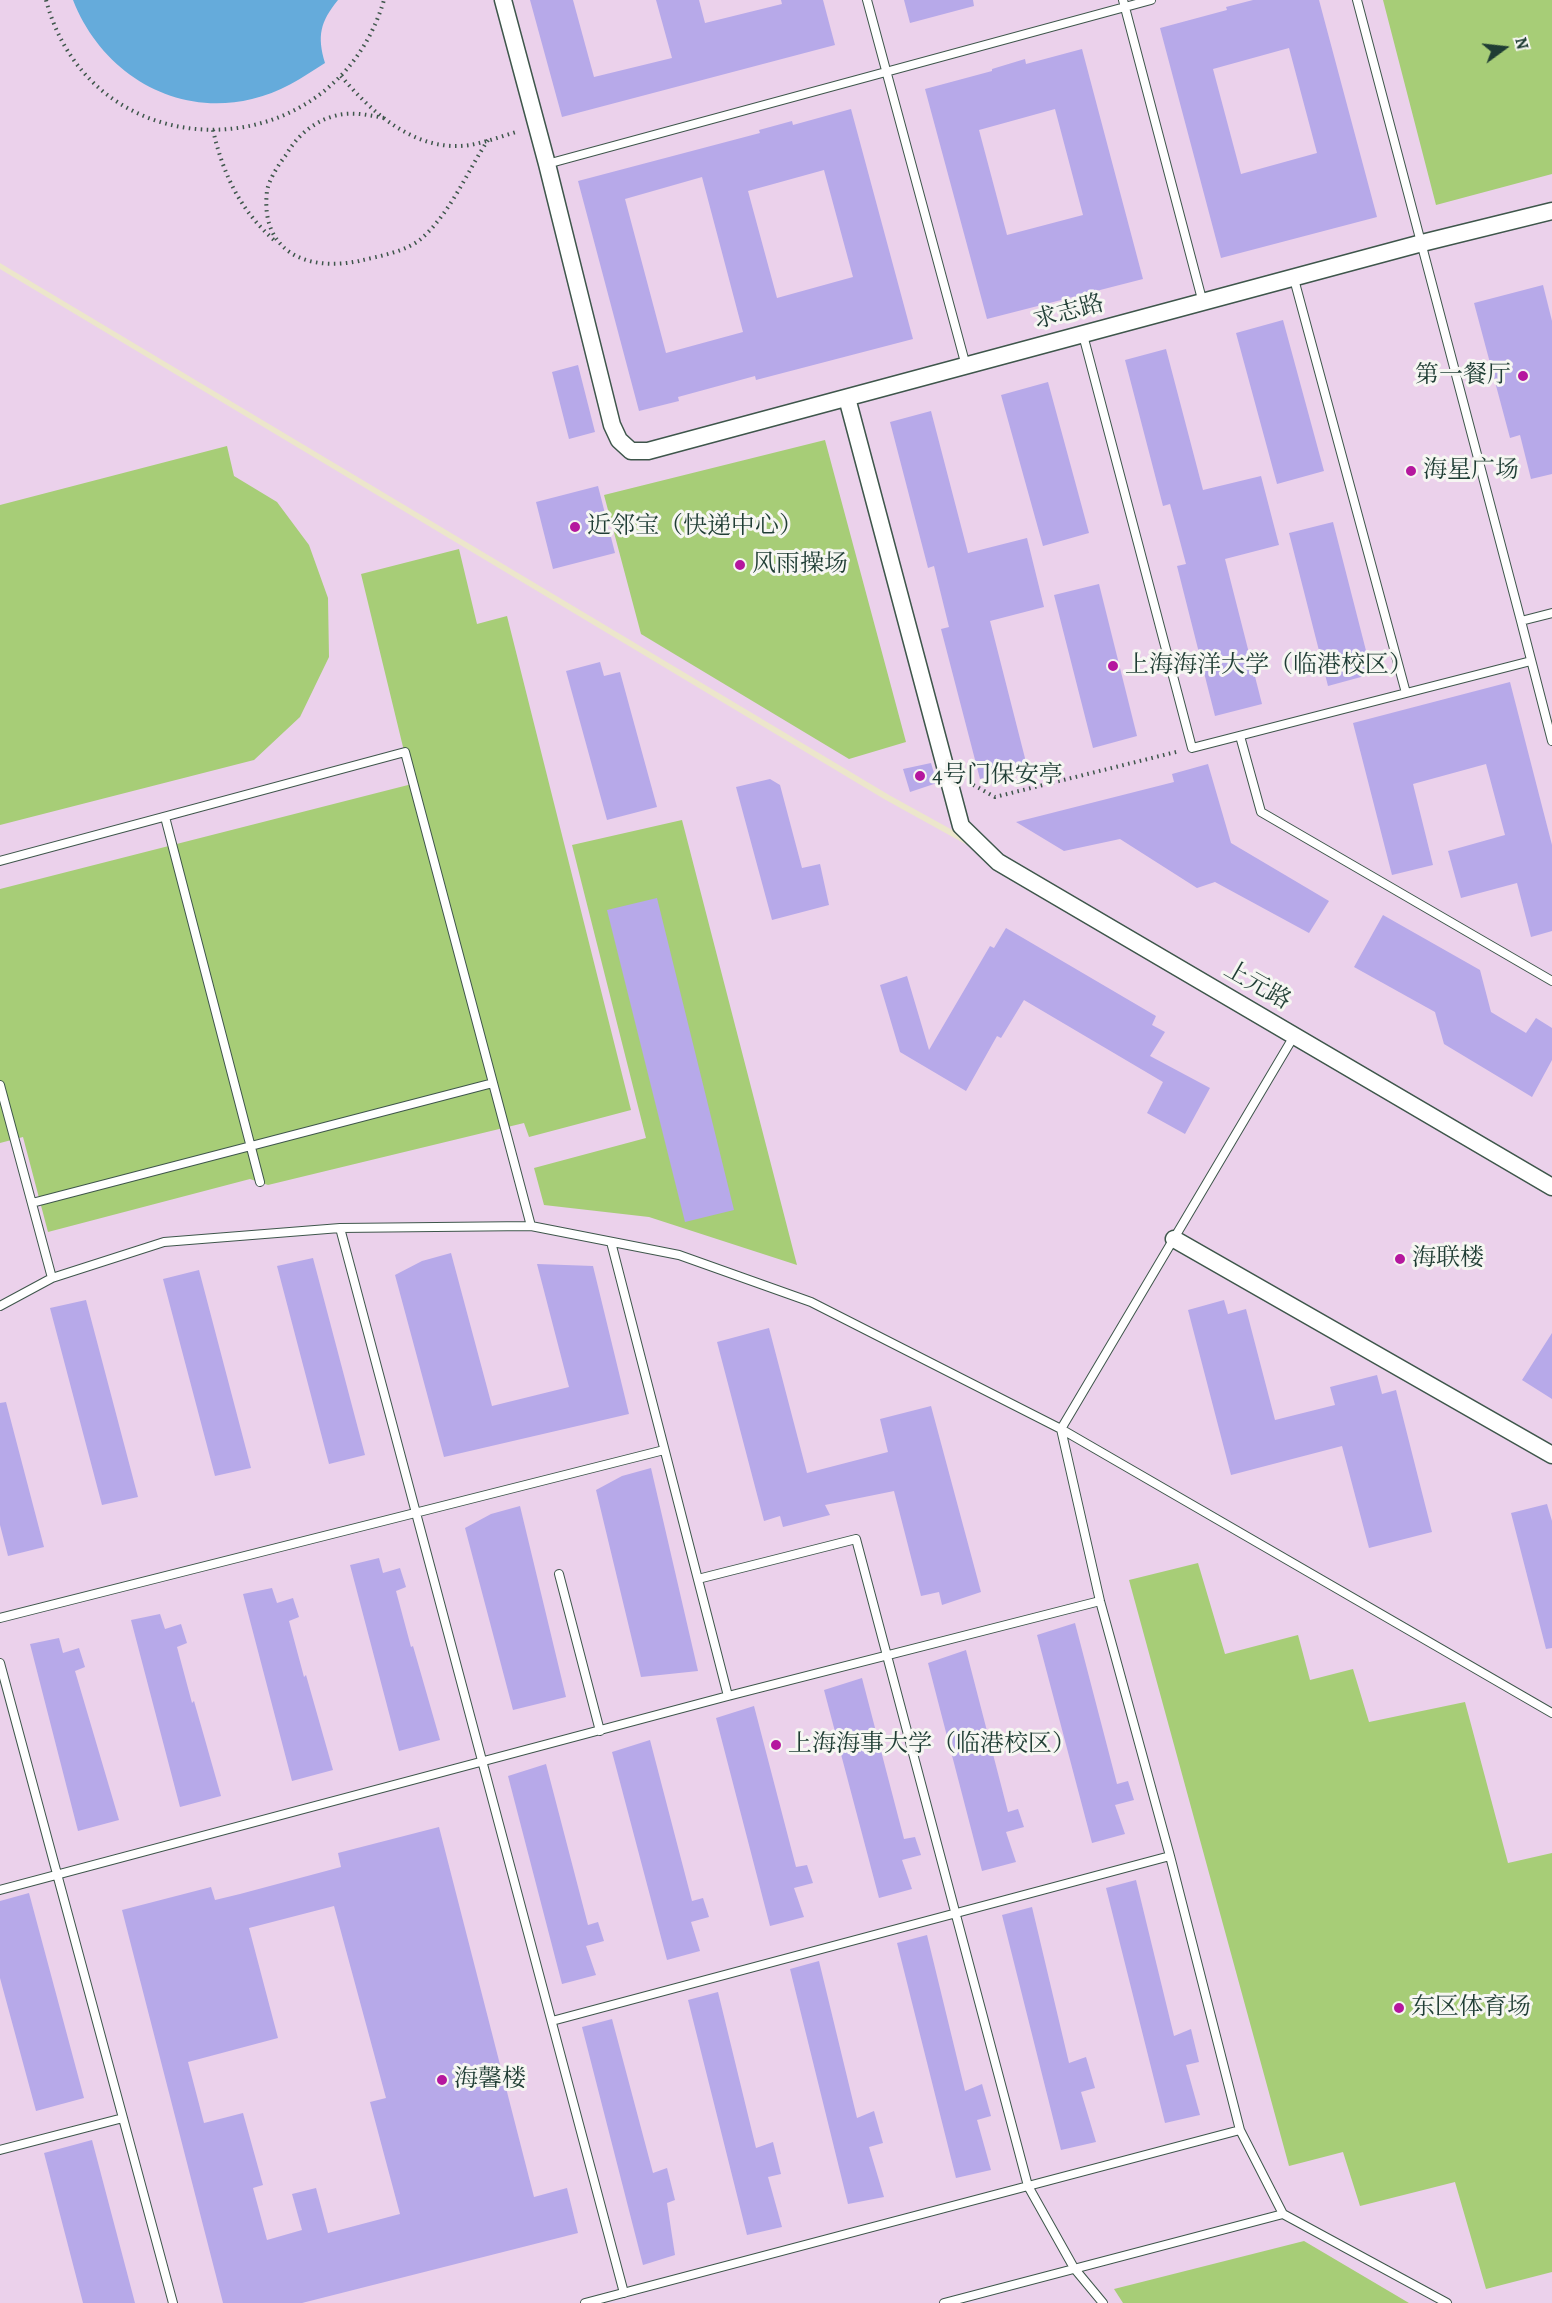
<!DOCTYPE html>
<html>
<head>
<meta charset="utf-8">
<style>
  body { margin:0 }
  #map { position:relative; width:1552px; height:2303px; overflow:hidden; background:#ece6cb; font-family:Alegreya,serif }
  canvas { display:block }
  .north { position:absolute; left:1474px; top:18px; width:60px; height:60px; -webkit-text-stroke:4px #f6f6f2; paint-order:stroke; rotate:75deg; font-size:16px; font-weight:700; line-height:24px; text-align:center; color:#1f3d34 }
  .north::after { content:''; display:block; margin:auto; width:21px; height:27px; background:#1f3d34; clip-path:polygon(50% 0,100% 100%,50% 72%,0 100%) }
</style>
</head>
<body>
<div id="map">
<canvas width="1552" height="2303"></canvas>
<div class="north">N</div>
</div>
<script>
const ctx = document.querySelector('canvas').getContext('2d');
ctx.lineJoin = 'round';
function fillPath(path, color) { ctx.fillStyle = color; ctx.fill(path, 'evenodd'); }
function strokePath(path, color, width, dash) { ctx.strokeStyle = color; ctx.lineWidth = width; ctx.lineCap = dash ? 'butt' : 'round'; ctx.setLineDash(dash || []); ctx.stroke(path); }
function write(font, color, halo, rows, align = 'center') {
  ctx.font = font + ' Alegreya,"Noto Serif SC",serif'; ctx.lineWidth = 6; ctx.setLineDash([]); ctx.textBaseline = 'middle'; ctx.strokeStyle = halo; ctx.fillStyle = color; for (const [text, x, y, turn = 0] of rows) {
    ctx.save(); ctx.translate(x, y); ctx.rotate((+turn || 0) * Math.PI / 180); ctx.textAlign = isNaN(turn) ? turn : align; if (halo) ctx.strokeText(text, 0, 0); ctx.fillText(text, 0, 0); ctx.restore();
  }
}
fillPath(new Path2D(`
  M0,0H1552V1180L1003,858L889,795L0,263Z
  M0,269L884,799L998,862L1552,1187V2303H0Z`), '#ebd1eb');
fillPath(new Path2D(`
  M1383,0H1552V174L1436,205Z
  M825,440L906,742L849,759L641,634L604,495Z
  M227,446L234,476L277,502L309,545L328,598L329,657L300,717L254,760L0,825V505Z
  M459,549L477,624L507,616L631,1110L529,1137L524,1123L268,1185L250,1179L48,1232L23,1137L0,1143V889L412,784L361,574Z
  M682,820L797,1265L649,1217L544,1205L534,1168L646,1138L572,845Z
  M1198,1563L1225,1654L1298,1635L1310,1680L1353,1669L1369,1722L1465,1702L1508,1863L1552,1853V2272L1486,2289L1455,2182L1360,2206L1343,2152L1289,2166L1129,1580Z
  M1304,2241L1409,2303H1123L1114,2289Z`), '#a7cd77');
fillPath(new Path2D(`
  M73,0H338C320,22 317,36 325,63C302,78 279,93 252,99C174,118 101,72 73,0Z`), '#65abdb');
fillPath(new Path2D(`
  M530,0H573L594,77L672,58L656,0H699L705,23L782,4L781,0H823L835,45L562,117Z
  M904,0H973L974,6L910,23Z
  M1253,0H1319L1377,217L1221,258L1160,28L1227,10L1226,7ZM1289,48L1317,153L1241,174L1213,69Z
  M1082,49L1143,279L987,319L925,89L992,71V69L1025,59L1026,64ZM1055,109L1083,215L1007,235L979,130Z
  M851,109L913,339L756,380L755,376L678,397L679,401L639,411L578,181L760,133L759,130L792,121L793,125ZM824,170L853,277L777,298L748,191ZM702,177L743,332L666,353L625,199Z
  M1543,285L1552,321V474L1531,479L1520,435L1510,438L1474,303Z
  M1283,320L1324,471L1277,484L1236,333Z
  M1166,349L1203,490L1261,476L1279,545L1225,559L1262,704L1215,716L1177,566L1186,564L1170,504L1163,506L1125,360Z
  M578,365L595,432L569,439L552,372Z
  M1048,382L1089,533L1043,546L1001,395Z
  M931,411L968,553L1027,538L1044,607L990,621L1027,766L980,779L941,629L949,627L934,566L928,568L890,422Z
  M598,486L615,553L553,569L536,502Z
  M1333,522L1372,674L1328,686L1289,533Z
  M1099,584L1137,736L1093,748L1054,595Z
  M600,662L604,676L620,672L657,807L607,820L566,671Z
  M1510,682L1552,845V931L1531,937L1517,883L1461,898L1448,851L1505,835L1486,764L1413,784L1433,865L1392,875L1353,723Z
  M931,763L937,783L910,792L903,769Z
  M1208,764L1231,843L1329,901L1309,933L1215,882L1197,888L1120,839L1064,851L1016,822L1174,782L1172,774Z
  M770,779L780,785L802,868L820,864L829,905L772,920L736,787Z
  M657,898L734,1210L685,1222L607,910Z
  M1383,915L1480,970L1491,1012L1526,1033L1536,1018L1552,1028V1060L1532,1097L1444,1044L1435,1012L1354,967Z
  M1006,928L1156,1016L1152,1025L1165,1032L1150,1056L1210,1088L1185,1134L1147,1113L1163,1082L1024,1000L1001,1038L997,1036L966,1091L900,1052L880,985L907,976L929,1050L990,946L994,948Z
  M451,1253L492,1406L569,1387L537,1264L593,1266L629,1414L444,1457L395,1275L422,1261Z
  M313,1258L365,1455L329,1464L277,1266Z
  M199,1270L251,1468L215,1476L163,1279Z
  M86,1300L138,1497L102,1505L50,1308Z
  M1224,1300L1228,1314L1246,1309L1275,1420L1335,1405L1330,1387L1377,1375L1382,1394L1396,1390L1432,1532L1369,1548L1342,1446L1231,1475L1188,1310Z
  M769,1328L807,1473L888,1452L880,1419L931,1406L981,1592L942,1605L939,1592L921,1596L894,1491L825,1505L830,1515L783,1527L780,1516L764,1521L717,1342Z
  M1552,1333V1399L1522,1380Z
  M6,1402L44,1547L8,1556L0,1525V1403Z
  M651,1468L698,1671L641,1677L596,1490L622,1476Z
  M1547,1504L1552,1521V1648L1546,1649L1511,1513Z
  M520,1506L566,1697L513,1710L465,1528L491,1514Z
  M379,1558L383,1573L400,1568L406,1587L396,1591L411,1647L413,1646L440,1740L399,1751L350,1565Z
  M272,1588L277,1603L293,1598L299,1617L289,1621L304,1677L306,1675L333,1770L292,1781L243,1594Z
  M160,1614L165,1629L181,1624L187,1643L177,1647L192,1703L194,1701L221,1796L180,1807L131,1620Z
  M1075,1623L1117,1784L1128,1781L1134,1800L1115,1805L1125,1834L1092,1843L1037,1635Z
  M59,1638L63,1653L79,1648L85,1667L75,1671L119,1820L78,1831L30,1644Z
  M966,1650L1008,1812L1018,1809L1024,1827L1006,1832L1016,1862L982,1871L928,1663Z
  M862,1678L904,1839L915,1837L921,1855L902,1860L912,1889L879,1898L824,1690Z
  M754,1706L796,1867L807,1865L813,1883L794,1888L804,1917L770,1926L716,1718Z
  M650,1740L692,1901L703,1898L709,1917L691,1922L700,1951L667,1960L612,1752Z
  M546,1764L588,1925L598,1922L604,1941L586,1946L596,1975L562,1984L508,1776Z
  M439,1827L534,2197L567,2188L578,2233L302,2303H223L122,1910L211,1887L215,1900L240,1894L341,1867L338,1853ZM334,1906L386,2098L370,2102L400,2214L328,2233L316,2188L292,2194L302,2230L267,2240L253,2188L263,2185L243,2113L204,2123L188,2062L278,2038L249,1928Z
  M1136,1880L1174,2036L1191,2029L1199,2062L1186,2065L1200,2115L1165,2123L1106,1888Z
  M29,1893L84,2098L36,2111L0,1978V1901Z
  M1032,1907L1069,2063L1086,2057L1095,2088L1081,2092L1096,2142L1061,2150L1002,1915Z
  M927,1935L965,2091L982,2084L991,2116L977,2120L991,2170L956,2178L897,1943Z
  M819,1961L857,2118L874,2111L883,2143L869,2147L884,2197L848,2204L790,1969Z
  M718,1992L756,2148L773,2142L781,2174L768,2177L782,2227L747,2235L688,2000Z
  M612,2019L653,2173L667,2168L675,2200L667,2203L675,2255L643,2265L582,2027Z
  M92,2140L135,2303H83L44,2153Z`), '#b7a9e9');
const service = new Path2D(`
  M867,0L966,366
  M1123,0L1203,303
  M1357,0L1521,621L1552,613
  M547,164L1151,0
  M1294,279L1406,693
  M1083,335L1192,748L1531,661
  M1521,621L1552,741
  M1240,736L1261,812L1552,981
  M165,817L260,1182
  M0,861L405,752L531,1226
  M1294,1036L1061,1429L1552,1713
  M0,1085L52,1278
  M32,1203L493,1083
  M340,1228C432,1584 530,1938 624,2293
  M611,1242L728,1696
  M0,1306L52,1278L164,1242L340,1228L531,1226L679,1255L811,1302L1061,1429L1100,1601L1170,1856L1240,2130L1283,2214L1447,2303
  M559,1574L600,1731
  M698,1579L856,1539L1028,2186L1074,2268L1103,2303
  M0,1618L664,1450
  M0,1663L173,2303
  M0,1890L728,1696L1100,1601
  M552,2021L1170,1856
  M0,2150L123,2118
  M585,2303L1240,2130
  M944,2303L1283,2214`);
const minor = new Path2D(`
  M503,0L547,164L612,425L619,440L631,451H648L1422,243L1552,211
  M847,398L961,826L998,862L1552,1187
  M1174,1239L1552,1455`);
strokePath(service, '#3e564b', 10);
strokePath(minor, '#3e564b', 19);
strokePath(new Path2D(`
  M46,0C92,174 333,172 384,0
  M341,76C373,114 417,153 470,145C486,142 503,136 519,131
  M384,118C368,115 351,111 334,116C313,122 297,136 286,155C279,164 269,179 267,191C260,251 306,272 359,261C379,256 406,252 422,238C451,212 467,172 488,140
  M213,130C223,174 240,210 274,240
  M968,782L995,797L1180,751`), '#3e564b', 4, [1.5, 4.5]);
strokePath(service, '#fff', 8);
strokePath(minor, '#fff', 16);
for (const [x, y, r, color] of [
  [1523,376,6,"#b5179e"],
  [1411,471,6,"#b5179e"],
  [575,527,6,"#b5179e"],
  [740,565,6,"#b5179e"],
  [1113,666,6,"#b5179e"],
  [920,776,6,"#b5179e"],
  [1400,1259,6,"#b5179e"],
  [776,1745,6,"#b5179e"],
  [1399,2008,6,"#b5179e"],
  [442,2080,6,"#b5179e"]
]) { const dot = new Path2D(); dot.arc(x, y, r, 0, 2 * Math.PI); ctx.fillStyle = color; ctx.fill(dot); strokePath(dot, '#f6f6f2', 2); }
write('24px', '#1f3d34', '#f6f6f2', [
  ["求志路",1069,313,-15],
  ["上元路",1257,986,30]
]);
write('24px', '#1f3d34', '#f6f6f2', [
  ["第一餐厅",1511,376,"right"],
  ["海星广场",1423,471],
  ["近邻宝（快递中心）",587,527],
  ["风雨操场",752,565],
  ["上海海洋大学（临港校区）",1125,666],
  ["4号门保安亭",932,776],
  ["海联楼",1412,1259],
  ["上海海事大学（临港校区）",788,1745],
  ["东区体育场",1411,2008],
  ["海馨楼",454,2080]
], 'left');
</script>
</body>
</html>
